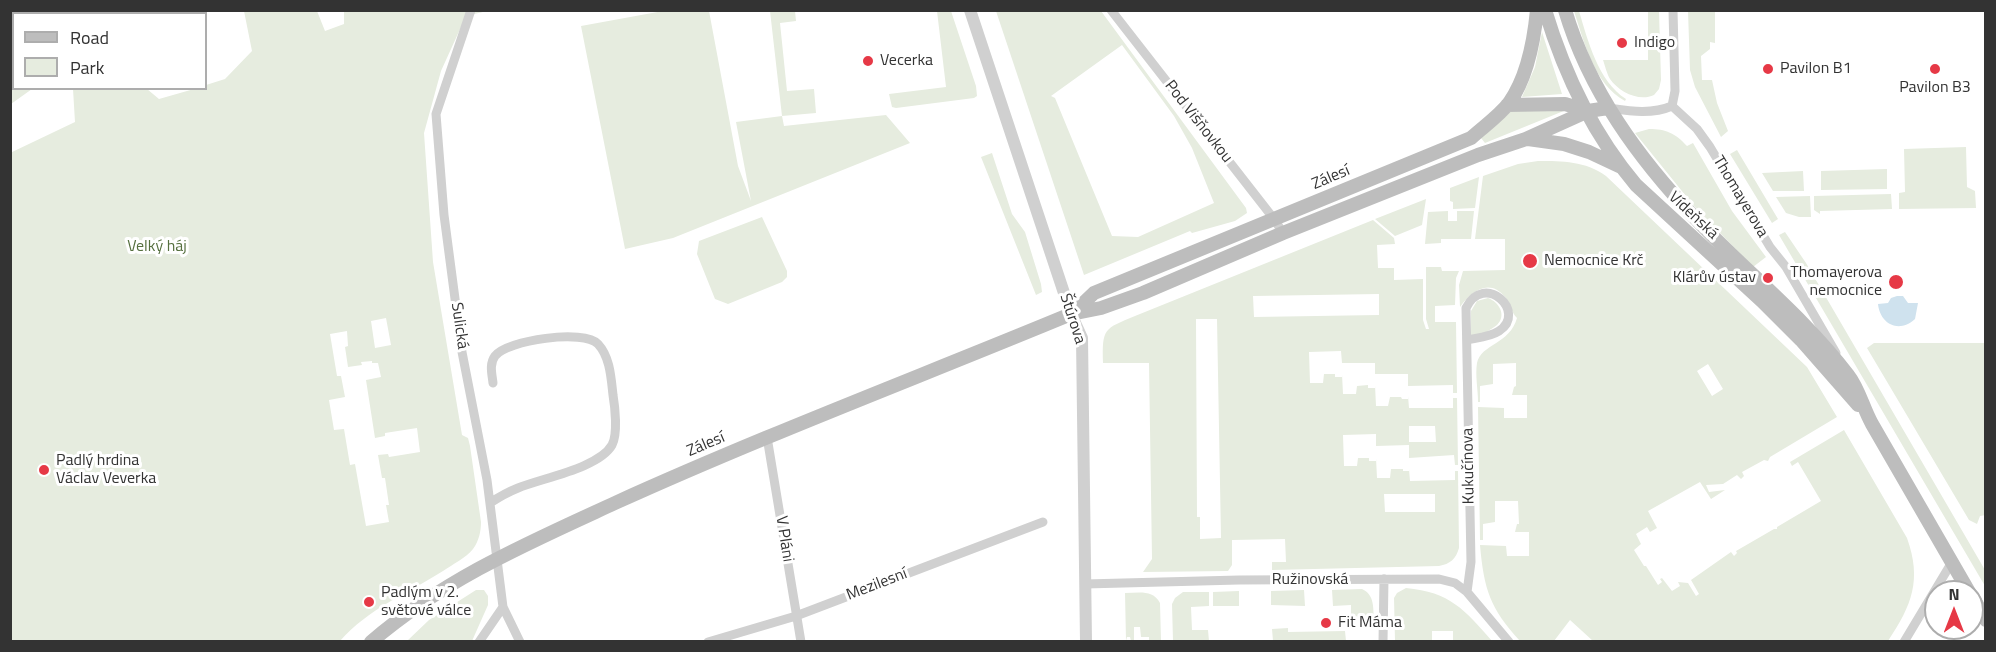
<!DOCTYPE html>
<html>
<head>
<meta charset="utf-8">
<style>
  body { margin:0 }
  #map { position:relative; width:1996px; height:652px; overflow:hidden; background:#fff; font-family:"Titillium Web",sans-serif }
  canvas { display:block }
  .frame { position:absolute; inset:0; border:12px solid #333; pointer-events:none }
  .legend { position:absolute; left:12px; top:12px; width:195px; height:78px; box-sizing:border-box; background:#fff; border:2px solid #adadad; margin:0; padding:8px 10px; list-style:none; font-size:18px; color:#333 }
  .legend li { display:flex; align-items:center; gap:12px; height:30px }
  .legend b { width:30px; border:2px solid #adadad }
  .north { position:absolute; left:1924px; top:580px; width:60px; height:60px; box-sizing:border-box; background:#fff; border:2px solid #adadad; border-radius:50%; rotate:0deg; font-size:16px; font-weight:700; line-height:24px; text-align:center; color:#333 }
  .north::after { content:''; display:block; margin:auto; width:21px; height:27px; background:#e63946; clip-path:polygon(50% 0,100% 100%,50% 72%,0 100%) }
</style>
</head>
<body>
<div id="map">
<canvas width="1996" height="652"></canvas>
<div class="frame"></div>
<ul class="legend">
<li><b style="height:8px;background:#bdbdbd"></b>Road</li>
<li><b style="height:16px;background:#e6ecdf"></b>Park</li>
</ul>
<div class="north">N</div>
</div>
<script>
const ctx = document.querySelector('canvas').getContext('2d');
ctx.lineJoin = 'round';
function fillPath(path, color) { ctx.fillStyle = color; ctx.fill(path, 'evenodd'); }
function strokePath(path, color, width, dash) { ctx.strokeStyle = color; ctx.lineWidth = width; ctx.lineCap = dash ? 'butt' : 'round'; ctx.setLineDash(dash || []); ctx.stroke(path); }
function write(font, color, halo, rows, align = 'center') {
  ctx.font = font + ' "Titillium Web",sans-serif'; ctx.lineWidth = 6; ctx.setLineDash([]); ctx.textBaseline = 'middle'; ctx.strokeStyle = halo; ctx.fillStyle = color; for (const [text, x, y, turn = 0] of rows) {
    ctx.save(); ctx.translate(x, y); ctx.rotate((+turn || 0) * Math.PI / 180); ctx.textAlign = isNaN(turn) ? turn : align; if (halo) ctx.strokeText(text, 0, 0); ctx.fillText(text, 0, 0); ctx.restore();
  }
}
fillPath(new Path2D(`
  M11,10H179V11L172,14H14V88L32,89L11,104Z
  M244,11H317L325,31L344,24V11H487L466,16L441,71L424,133L433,262L462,435L468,438L470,446L481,522C481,531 479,541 473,549C466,558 453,564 443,571C408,593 368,609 340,641H11L10,153L75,122L73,89H147L159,99L194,89L206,88V85L225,79L252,51ZM386,318L391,345L375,348L371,321ZM347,331L348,346L345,347L348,367L362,365L361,362L372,361V363H378L381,377L366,380L375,438L385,436V433L417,428L420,452L389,457L388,454L378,455L382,478H385L389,505H386L389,522L366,526L355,464L350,465L344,429L334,430L329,400L345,397L341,376H337L330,334Z
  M663,11H709L738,166L751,201L736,122L782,116L770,11H795L796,21L780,23L787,91L814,89L816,113L782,116L784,126L886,115L910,143L673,238L625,249L581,26Z
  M937,11H951L976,86L977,96L974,98L896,108L892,107L889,94L946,87Z
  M996,11H1101L1246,208L1247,213L1235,221L1192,233L1190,231L1084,275ZM1122,45L1174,116L1192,148L1214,203L1138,237L1112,236L1055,98L1051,96Z
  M1574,11H1579C1588,41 1598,81 1626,99L1625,101C1594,84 1584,42 1574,11Z
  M1648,11H1659L1661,80L1659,89L1654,95C1639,102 1619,92 1610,79C1607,74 1605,66 1603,60H1648Z
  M1688,11H1715V43L1710,42V49L1701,56L1702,80H1712L1717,103L1728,131L1721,137L1695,87L1690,70Z
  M1542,32L1562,94L1522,97L1535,67Z
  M1571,108L1485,143L1481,138L1511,111Z
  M1649,129C1666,129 1675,133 1687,146L1693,143L1732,211L1766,257L1753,267L1694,206L1635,133Z
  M1966,147L1967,187L1975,191L1976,208L1899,209V193L1905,192L1904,149Z
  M1737,150L1778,219L1772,223L1730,154Z
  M992,153L1012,214L1025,232L1041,284L1042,292L1036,295L981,157Z
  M1538,161C1563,161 1585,161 1606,176L1807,367L1837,417L1770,457L1768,461L1764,460L1742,472L1744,476L1741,479L1737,475L1723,484L1706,485L1709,492L1725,490L1711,499L1700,482L1648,511L1657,528L1650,532L1647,527L1636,534L1641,544L1634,550L1644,566H1646L1658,585L1662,582L1660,579L1662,578L1672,591L1680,586L1678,582L1688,583L1696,596L1699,594L1691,580L1731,552L1734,556L1737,553L1736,551L1774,529H1777V527L1821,501L1798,462L1792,466L1790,462L1844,430L1907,538C1922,580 1912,605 1888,641H1593L1570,620L1554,641H1520C1490,608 1484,590 1480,545L1506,546L1507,556H1529V532H1515L1517,524H1519L1518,501H1495V522L1483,524V540H1480L1478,407L1504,408V418H1527V395H1512L1514,387L1516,386V363L1493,364V384L1480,386V402H1478C1478,390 1475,375 1477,363C1481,344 1510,344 1517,318C1511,312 1511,305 1506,298C1490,277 1471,291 1460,307L1459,285L1463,271L1505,270V239H1475L1483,176L1518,164ZM1708,364L1723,389L1712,396L1697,371Z
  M1887,169V189L1821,190V171Z
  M1803,171L1804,191H1773L1762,173Z
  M1479,177L1475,208L1453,209V202L1450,201V188Z
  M1891,194L1892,209L1820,211V214L1814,210V196Z
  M1810,196L1811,217H1799L1786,213L1776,197Z
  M1426,199L1422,225L1395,236L1375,219Z
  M1448,211V221H1457V211H1474L1471,239H1441V243L1425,244L1428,212Z
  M762,217L787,271V277L782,282L728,304L715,299L697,254L699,241Z
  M1373,220L1394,238L1395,244L1377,245L1378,268H1394V280L1423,279V320L1426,329H1429L1426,319V267H1441L1442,271H1459L1456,278L1455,305L1435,306V322H1456L1457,393H1453V385L1408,386V374H1375V363H1342L1341,351L1309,352L1310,383H1323L1324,374H1335V377H1342V374L1343,394H1356L1357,386L1368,385V388H1375V385L1376,406H1388L1390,397H1401L1402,399H1408V396L1409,408H1453V398H1457L1458,465H1455L1454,455L1409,458V445L1376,446V434L1343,435L1344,466H1357L1358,458H1369V461H1376V458L1377,478H1390L1391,469H1403V471H1409V469L1410,481L1455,480V471H1458L1459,548C1456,559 1450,564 1439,566L1272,570V562H1286L1285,539L1232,540V565L1228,571L1143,572L1152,559L1149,363H1103C1102,328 1104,329 1135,316ZM1379,294V315L1254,317L1253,296ZM1196,319H1217L1221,538L1200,539V517H1197ZM1435,426L1436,442H1409V426ZM1384,494H1435V512H1385Z
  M1785,232L1806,263L1985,570V586L1779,235Z
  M1488,298C1499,302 1507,315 1497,325C1491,330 1482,334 1475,338L1471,335V311L1477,301Z
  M1874,343H1985L1986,515L1980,516L1977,524L1969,520L1867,348Z
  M1406,588C1450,592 1465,610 1492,641H1453V631H1432V641H1395L1394,598L1397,593Z
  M1362,589C1375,595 1373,608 1374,621H1351V605L1333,606L1332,590Z
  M476,590H484L488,596V605L472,641H407L429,620Z
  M1304,590L1305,606L1271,605V591Z
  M1239,591V606H1213V592Z
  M1183,592H1209V606L1191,607L1192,630H1208L1209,641H1218H1173L1172,604L1175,598Z
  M1125,593C1138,593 1153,589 1160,603L1161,641H1149V637H1141L1140,627H1134V641H1131L1130,637H1127L1126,641Z
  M1288,628V632L1345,631L1346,641H1273L1272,629Z`), '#e6ecdf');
fillPath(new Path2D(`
  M1897,296H1903L1908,303H1918L1915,319C1899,334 1880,324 1878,304L1888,303L1891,298Z`), '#cfe2ee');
strokePath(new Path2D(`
  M471,10L436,114L444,215L462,352L487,480L503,607L520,642
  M1111,10L1274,219L1283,233
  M1672,106L1697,129L1710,147L1770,247L1786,267L1836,353
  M1672,106L1675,91L1673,10
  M1608,108C1629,111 1651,115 1672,106
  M1467,340C1476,338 1490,337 1499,331C1528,312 1484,271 1466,308L1471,562L1467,592
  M767,437L801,642
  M490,503C499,497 508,492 518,488C542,478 599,468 612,445C618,434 615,407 613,395C611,377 610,357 598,344C584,329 507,340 495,356C489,364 492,374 493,383
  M1085,584L1239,580L1439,579L1455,583L1467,592L1509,642
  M479,642L503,607
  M708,642L796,616L1043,522
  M1383,642L1384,579
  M1904,642L1952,562`), '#d0d0d0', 9);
strokePath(new Path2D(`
  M970,10L1071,314L1082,338L1086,642`), '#d0d0d0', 12);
strokePath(new Path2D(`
  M1545,10C1564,73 1593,134 1636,185L1762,301L1801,340L1858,405
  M1565,10C1589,91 1639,159 1696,219C1746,272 1804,317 1848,375C1859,389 1863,408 1872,424C1904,480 1937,536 1969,592
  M1507,105L1565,104L1588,111
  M1528,139L1564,144L1589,152L1621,167
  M1073,313L1094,293L1471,138C1483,127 1499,116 1509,103C1527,78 1534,41 1537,10
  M1972,596L1986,620
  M371,642C444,579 528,543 615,503C765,435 919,377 1071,314L1101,308L1143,293L1283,233L1478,155L1526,139L1588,111L1608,108`), '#bdbdbd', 14);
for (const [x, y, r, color] of [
  [1622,43,6,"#e63946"],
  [868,61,6,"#e63946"],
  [1768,69,6,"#e63946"],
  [1935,69,6,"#e63946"],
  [1530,261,8,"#e63946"],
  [1768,278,6,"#e63946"],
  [1896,282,8,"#e63946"],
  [44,470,6,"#e63946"],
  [369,602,6,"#e63946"],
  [1326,623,6,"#e63946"]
]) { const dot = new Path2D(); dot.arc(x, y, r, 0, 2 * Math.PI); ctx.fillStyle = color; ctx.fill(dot); strokePath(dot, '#fff', 2); }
write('16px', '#333', '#fff', [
  ["Indigo",1634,43],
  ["Vecerka",880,61],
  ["Pavilon B1",1780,69],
  ["Pavilon B3",1935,88,"center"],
  ["Nemocnice Krč",1544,261],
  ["Thomayerova",1882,273,"right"],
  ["nemocnice",1882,291,"right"],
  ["Klárův ústav",1756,278,"right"],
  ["Padlý hrdina",56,461],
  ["Václav Veverka",56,479],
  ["Padlým v 2.",381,593],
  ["světové válce",381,611],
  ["Fit Máma",1338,623]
], 'left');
write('16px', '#333', '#fff', [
  ["Pod Višňovkou",1198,122,52],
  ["Zálesí",1331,178,-23],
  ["Thomayerova",1740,197,59],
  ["Vídeňská",1693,216,43],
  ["Štúrova",1072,319,72],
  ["Sulická",459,326,82],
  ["Zálesí",706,445,-23],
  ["Kukučínova",1469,466,-91],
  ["V Pláni",784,539,81],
  ["Ružinovská",1310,580],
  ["Mezilesní",877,585,-21]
]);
write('16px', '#56703f', '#fff', [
  ["Velký háj",157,247]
]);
</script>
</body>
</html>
